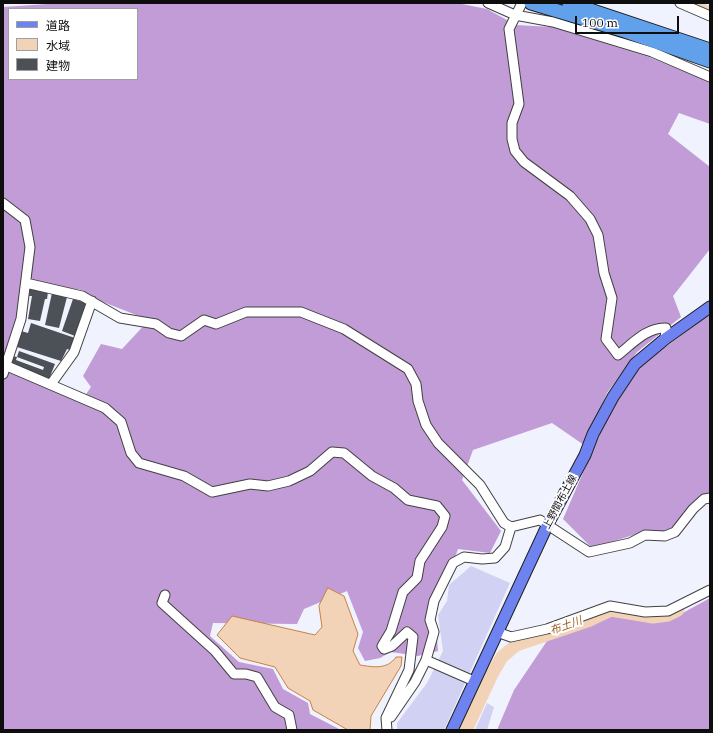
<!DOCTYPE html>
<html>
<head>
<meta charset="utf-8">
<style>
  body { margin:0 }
  #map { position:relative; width:713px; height:733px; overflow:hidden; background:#f0f2fe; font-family:"IBM Plex Serif","Noto Sans JP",serif }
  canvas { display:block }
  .frame { position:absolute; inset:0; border:4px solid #0e0e0e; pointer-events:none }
  .legend { position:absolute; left:8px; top:8px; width:130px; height:72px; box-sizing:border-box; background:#fff; border:1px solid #9f9f9f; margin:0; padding:5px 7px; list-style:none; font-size:12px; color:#0e0e0e }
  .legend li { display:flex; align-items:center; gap:8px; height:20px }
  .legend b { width:20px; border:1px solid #9f9f9f }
  .scale { position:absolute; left:575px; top:16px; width:104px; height:18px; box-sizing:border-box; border:2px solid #0e0e0e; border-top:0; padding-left:5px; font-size:12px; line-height:14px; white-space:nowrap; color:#0e0e0e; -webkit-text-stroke:3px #fff; paint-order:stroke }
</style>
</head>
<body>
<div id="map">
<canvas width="713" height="733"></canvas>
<div class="frame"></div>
<ul class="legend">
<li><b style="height:5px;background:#6e83f0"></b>道路</li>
<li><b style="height:11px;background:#f2d3b8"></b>水域</li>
<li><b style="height:11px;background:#4b5156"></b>建物</li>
</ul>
<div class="scale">100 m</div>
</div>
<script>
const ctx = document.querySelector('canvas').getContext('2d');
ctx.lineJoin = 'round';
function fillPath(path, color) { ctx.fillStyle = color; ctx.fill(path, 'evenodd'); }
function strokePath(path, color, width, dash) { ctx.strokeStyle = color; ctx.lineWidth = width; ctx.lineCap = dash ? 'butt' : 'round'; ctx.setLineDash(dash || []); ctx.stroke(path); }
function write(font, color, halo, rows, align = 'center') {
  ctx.font = font + ' "IBM Plex Serif","Noto Sans JP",serif'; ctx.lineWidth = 4; ctx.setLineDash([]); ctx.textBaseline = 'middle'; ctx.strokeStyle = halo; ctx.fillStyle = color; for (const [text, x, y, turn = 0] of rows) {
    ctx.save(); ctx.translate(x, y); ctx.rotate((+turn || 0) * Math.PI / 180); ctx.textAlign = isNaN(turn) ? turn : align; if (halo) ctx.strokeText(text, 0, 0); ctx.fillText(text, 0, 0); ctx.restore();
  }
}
fillPath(new Path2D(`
  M471,566L510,583L444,730H397V723L427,683L443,651L438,615L447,601L449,585Z
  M487,703L494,707L487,730H475Z`), '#d1d1f3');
fillPath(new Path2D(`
  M62,3H457L487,9L516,25L552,27L649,57L710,82V124L679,113L668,134L710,167V249L673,296L681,317L637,352L607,393L584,445L552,423L473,450L462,480L501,531L490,553L458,549L435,613L438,651L418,656L391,652L380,658L365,661L358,648L363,632L347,591L304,609L297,624L213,623L210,636L239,662L273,669L283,689L308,703L310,714L341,730H3V7ZM9,9H137V79H9ZM22,281L82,290L98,300L149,320L122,349L101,344L83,376L91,387L82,400L3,367L18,319Z
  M710,314V495L701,497L667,533L643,532L592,548L563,519L615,399L640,366Z
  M710,598V730H497L514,690L547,641L610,615L661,622L681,614Z`), '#c19cd6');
const water = new Path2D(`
  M328,588L344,596L358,634L353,651L360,665C373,667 387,670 396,657H402L401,666L371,716L370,730H348L313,710L310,701L288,688L275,667L240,658L217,635L232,616L315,635L322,627L319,606Z`);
fillPath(water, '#f2d3b8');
strokePath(water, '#c58243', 1);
strokePath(new Path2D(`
  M693,3L710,10`), '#f2d3b8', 7);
strokePath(new Path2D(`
  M466,730L492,674L502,657L516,645L590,620L611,610L653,617L668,615L678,610`), '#f2d3b8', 13);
fillPath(new Path2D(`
  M30,288L48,292L47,299H45L40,321L28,319L32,296H29Z
  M52,293L67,297L59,328L45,325Z
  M73,299L86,303L75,336L62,331Z
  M31,323L75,338L71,350L67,349L61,361L17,347L21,331L28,333Z
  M19,351L55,364L49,379L11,363L12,356L17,357L16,360L43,370L44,367L17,357Z`), '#4b5156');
const minor = new Path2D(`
  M488,3L515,15L553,22L652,52L710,77
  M522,3L509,29L519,104L512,123V139L515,151L524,162L570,196L590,219L598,235L604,273L612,298L606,339L618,355C632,344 647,327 666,328L665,339
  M680,3L710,16
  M3,203L25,220L30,247L21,319L3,374
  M26,283L82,296L120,318L156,324L169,333L181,336L204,320L216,324L246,312H301L344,329L408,369L416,384L418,401L426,425L438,443L480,485L504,523L511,527L540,520L589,552L630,543L645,535L665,536L675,532L693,509L704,499L710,498
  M7,366L105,408L121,422L131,453L139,463L184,476L212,492L250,484L268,486L289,481L310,471L332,452L344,453L372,476L394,488L408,500L437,506L445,516L442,527L420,561L417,578L403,592L391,631L382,646L384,649L392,646L407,632L413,637L409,670L386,718L387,730
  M51,384L74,352L92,301
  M165,595L162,603L215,651L234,674H246L257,677L275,707L289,715L292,730
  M497,632L511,637L547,629L610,606L645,612L668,611L710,590
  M426,660L474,681
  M391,717L415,682L426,660L434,632L430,620L434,601L453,563L464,557L482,559L495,558L505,547L511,527`);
const major = new Path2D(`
  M452,730L548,524L585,455L593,434L613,397L635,364L665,339L710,307`);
const highway = new Path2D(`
  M531,3L625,31L710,61
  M569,3L710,50`);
strokePath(minor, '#414141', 11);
strokePath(major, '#1f1f1f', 13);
strokePath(highway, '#1f1f1f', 15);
strokePath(minor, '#fff', 9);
strokePath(major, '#6e83f0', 11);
strokePath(highway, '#61a0eb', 13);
write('10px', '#0e0e0e', '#fff', [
  ["上野間布土線",560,502,-62]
]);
write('italic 11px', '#985e1f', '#fff', [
  ["布土川",566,626,-20]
]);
</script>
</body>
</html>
